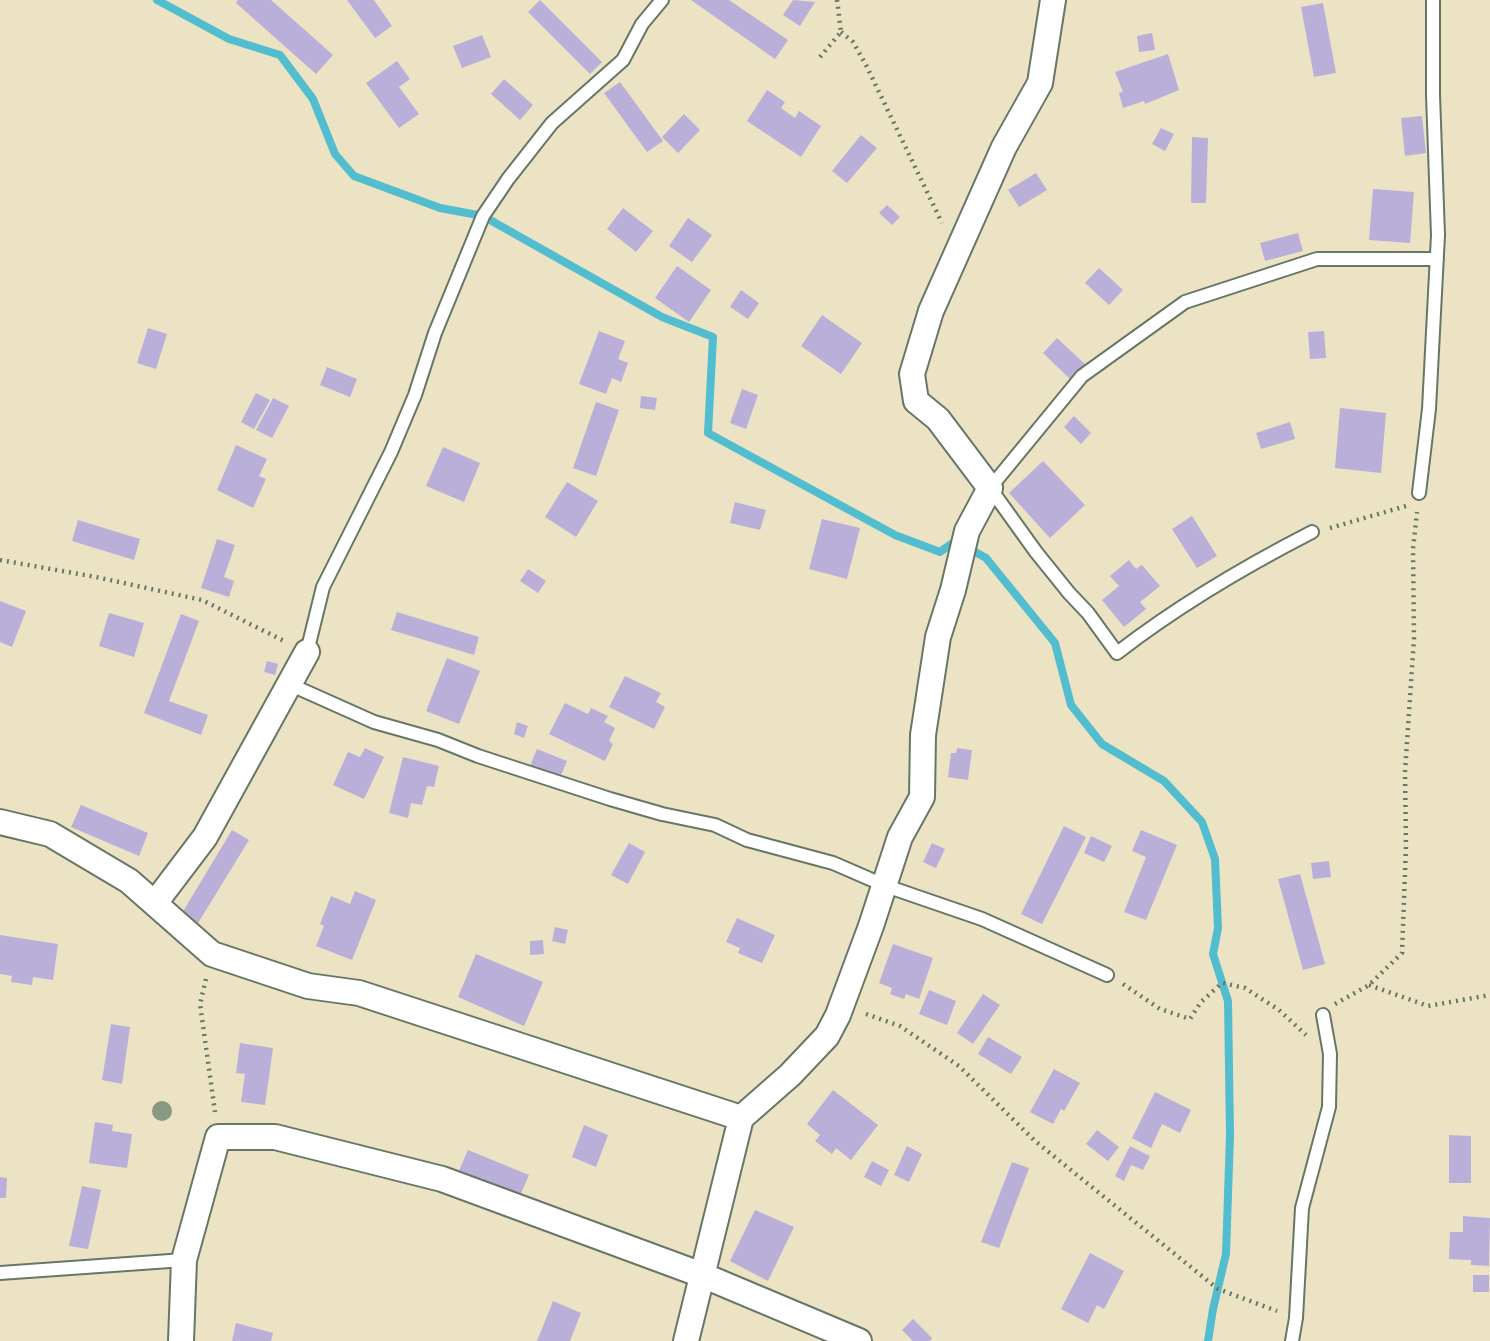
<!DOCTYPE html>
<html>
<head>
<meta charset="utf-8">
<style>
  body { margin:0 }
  canvas { display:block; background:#ece3c4 }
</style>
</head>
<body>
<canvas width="1490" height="1341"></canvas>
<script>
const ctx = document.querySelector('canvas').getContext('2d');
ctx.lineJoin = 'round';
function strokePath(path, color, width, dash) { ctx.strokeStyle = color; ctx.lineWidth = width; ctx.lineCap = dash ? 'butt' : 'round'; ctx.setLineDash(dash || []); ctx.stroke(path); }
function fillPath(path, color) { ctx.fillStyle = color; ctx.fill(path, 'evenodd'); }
strokePath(new Path2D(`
  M157,0L229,39L280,55L313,99L335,154L354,176L440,208L483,216L662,317L713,337L708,433L895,535L940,552L951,544L963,545L986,558L1055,643L1071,705L1102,744L1164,781L1202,822L1215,859L1218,928L1213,954L1228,1001L1230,1135L1226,1254L1213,1309L1208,1341`), '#52bdce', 8);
fillPath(new Path2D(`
  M238,0H271L333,55L316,74L236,3Z
  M347,0H374L392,26L375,38Z
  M540,0L602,62L590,74L528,12Z
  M691,0H729L788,40L775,59Z
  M793,0L815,2L800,26L783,15Z
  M1323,3L1336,73L1314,77L1301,7Z
  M1152,33L1155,50L1139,52L1137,36Z
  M482,35L491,57L462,68L453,46Z
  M1168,54L1179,90L1145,104L1144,101L1123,108L1119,93L1123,92L1115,72Z
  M397,61L410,79L399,87L419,114L399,128L366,83Z
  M504,79L533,105L520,120L491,94Z
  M620,82L663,141L647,152L604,93Z
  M767,90L785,102L781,108L795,118L799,111L821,126L801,157L747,121Z
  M684,114L700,130L678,153L662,137Z
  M1422,116L1426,153L1405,156L1401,118Z
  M1161,128L1174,134L1165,151L1152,144Z
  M861,135L877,148L847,183L832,171Z
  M1192,137L1208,138L1206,203H1191Z
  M1036,173L1047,190L1019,207L1008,190Z
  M1373,189L1414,192L1410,243L1369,240Z
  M887,205L900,217L892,225L879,213Z
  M623,208L653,231L636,252L607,229Z
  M688,218L712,235L692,262L669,246Z
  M1298,233L1303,251L1265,261L1260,243Z
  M677,266L711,290L689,322L655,298Z
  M1099,268L1123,290L1109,305L1085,283Z
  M741,290L759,303L748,319L730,307Z
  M822,315L862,343L841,374L801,346Z
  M148,328L167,334L156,369L137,363Z
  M599,331L625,341L618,359L628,363L621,382L612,378L606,394L579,384Z
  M1324,331L1326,358L1310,359L1308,332Z
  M1057,338L1086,365L1071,380L1043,353Z
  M327,367L357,379L350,397L320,385Z
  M742,389L758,395L746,429L730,423Z
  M256,393L270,400L254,429L241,422Z
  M641,396L657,398L655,410L640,408Z
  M273,398L289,406L272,438L256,430Z
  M596,402L619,410L596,476L573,468Z
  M1340,408L1386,413L1381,473L1335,468Z
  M1074,416L1091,433L1081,444L1064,427Z
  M1290,422L1295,439L1261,449L1256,433Z
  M236,445L267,459L259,476L266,479L253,508L217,490Z
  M443,447L480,463L464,502L426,486Z
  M1043,461L1085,505L1050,538L1009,493Z
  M567,482L598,501L576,537L545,517Z
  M735,502L766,510L760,530L730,523Z
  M1192,516L1217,556L1197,568L1172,529Z
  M822,519L860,528L847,579L809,569Z
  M78,520L140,539L134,560L72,541Z
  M217,539L235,545L224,577L234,581L229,597L201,588Z
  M1129,560L1136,569L1142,565L1160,586L1140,602L1146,609L1124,627L1102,600L1119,586L1110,576Z
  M528,569L546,581L538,593L520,581Z
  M0,601L26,611L12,647L0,642Z
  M397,612L479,637L474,655L391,630Z
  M109,613L144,623L134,657L99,646Z
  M181,614L199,621L169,701L208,715L201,735L144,713Z
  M447,658L480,671L459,724L426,711Z
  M267,661L278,664L275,675L264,672Z
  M625,676L661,693L656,702L665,707L654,729L609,707Z
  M565,703L588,714L591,708L608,716L604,722L615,728L609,741L613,744L605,761L549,734Z
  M517,722L528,726L524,738L514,734Z
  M365,748L384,757L364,799L333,785L348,752L360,757Z
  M957,748L972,750L968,780L948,777L951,753H956Z
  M537,749L567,761L560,778L530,766Z
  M403,757L439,766L434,787L427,786L422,805L411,803L408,818L389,813Z
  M81,805L148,833L139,856L71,827Z
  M1064,826L1086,837L1042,924L1021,914Z
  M232,830L249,840L195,928L179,918Z
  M1141,830L1177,845L1146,920L1124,912L1146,857L1132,851Z
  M1091,836L1112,846L1104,862L1084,853Z
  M629,843L645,852L628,884L611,875Z
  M932,843L945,849L936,868L923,862Z
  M1329,861L1331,877L1313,879L1311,863Z
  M1300,874L1325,964L1303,970L1278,879Z
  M355,891L376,900L352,960L316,946L324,926L320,924L331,896L350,904Z
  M737,918L775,935L762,963L738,953L740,948L726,942Z
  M555,927L568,930L565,944L552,941Z
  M0,935L58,944L53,980L33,977L32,985L11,982L12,976L0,974Z
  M543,940L544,954L530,955V941Z
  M893,944L933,958L919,999L906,994L904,999L890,994L892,988L879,983Z
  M476,954L543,982L524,1026L458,997Z
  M929,990L956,1001L947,1025L919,1014Z
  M983,994L1000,1005L973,1044L957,1033Z
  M111,1024L130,1027L122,1084L102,1080Z
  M988,1037L1022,1057L1011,1074L978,1054Z
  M240,1043L273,1048L265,1105L241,1102L245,1074L236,1073Z
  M1054,1069L1080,1083L1064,1111L1061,1109L1053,1124L1030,1112Z
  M833,1090L878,1125L851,1160L836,1148L832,1154L815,1141L820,1135L807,1124Z
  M1155,1092L1191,1110L1180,1133L1162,1124L1151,1148L1132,1138Z
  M95,1122L113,1125L112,1131L132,1134L127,1168L89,1163Z
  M584,1125L608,1135L596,1167L572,1157Z
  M1097,1130L1119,1147L1108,1161L1086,1144Z
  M1449,1135L1471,1136V1183H1449Z
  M907,1146L922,1154L909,1182L894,1175Z
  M1130,1146L1150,1156L1143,1170L1131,1165L1124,1181L1115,1176Z
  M468,1150L529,1175L519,1198L458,1173Z
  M872,1161L889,1170L881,1186L864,1177Z
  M1012,1162L1029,1168L999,1248L981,1242Z
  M0,1177L7,1178L6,1198H0Z
  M82,1186L101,1190L88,1249L69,1246Z
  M755,1210L794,1227L768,1281L730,1261Z
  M1463,1216L1490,1218L1489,1266L1471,1265V1260L1449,1259L1450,1232H1463Z
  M1090,1253L1124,1271L1104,1309L1097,1305L1088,1323L1061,1309Z
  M1473,1275H1489V1292H1473Z
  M553,1301L581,1313L570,1341H537Z
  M913,1319L932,1338L930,1341H913L902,1330Z
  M236,1323L273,1333L271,1341H232Z`), '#baafd9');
const lane = new Path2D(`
  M1419,493L1429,409L1438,235L1433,95V0
  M1312,532C1242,568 1179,605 1117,653L1088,613L1069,593L1036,552L990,488L1082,376L1185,302L1317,259H1437
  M307,652L323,587L391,452L415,395L435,333L483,216L508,179L552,123L623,60L642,24L662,0
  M289,684L374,722L438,740L478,756L610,799L662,814L715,825L747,840L833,863L886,886L982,919L1107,975
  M0,1273L184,1260
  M1292,1341L1296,1318L1302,1208L1329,1107L1330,1054L1323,1015`);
const street = new Path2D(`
  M0,822L50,834L129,881L212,954L308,986L359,993L741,1118
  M155,903L205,837L307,652
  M181,1341L184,1260L218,1137H275L442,1179L702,1275L859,1341
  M686,1341L741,1118L790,1075L827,1036L838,1015L871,926L900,837L922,797L923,735L938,637L953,590L967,531L990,488L938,419L916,401L912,374L931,311L1004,147L1040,83L1053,0`);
strokePath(lane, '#677766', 16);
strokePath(street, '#677766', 28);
strokePath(new Path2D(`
  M841,32L853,42L866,65L942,223
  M820,57L841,32L837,0
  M1330,528L1406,506
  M0,560L96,577L202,600L286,642
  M206,979L200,1004L215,1112
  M1123,984L1160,1009L1190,1019L1201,1002L1222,983L1245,988L1279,1010L1306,1035
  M1369,985L1428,1006L1490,995
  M1335,1004L1369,985L1402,953L1406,846L1405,772L1414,639L1413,549L1417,512
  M866,1014L900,1026L959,1066L1035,1141L1218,1289L1277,1311`), '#677766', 4.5, [2, 5]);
strokePath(lane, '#fff', 12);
strokePath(street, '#fff', 24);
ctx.fillStyle = '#879980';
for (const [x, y] of [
  [162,1111]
]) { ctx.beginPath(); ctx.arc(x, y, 10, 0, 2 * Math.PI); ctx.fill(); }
</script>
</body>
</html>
